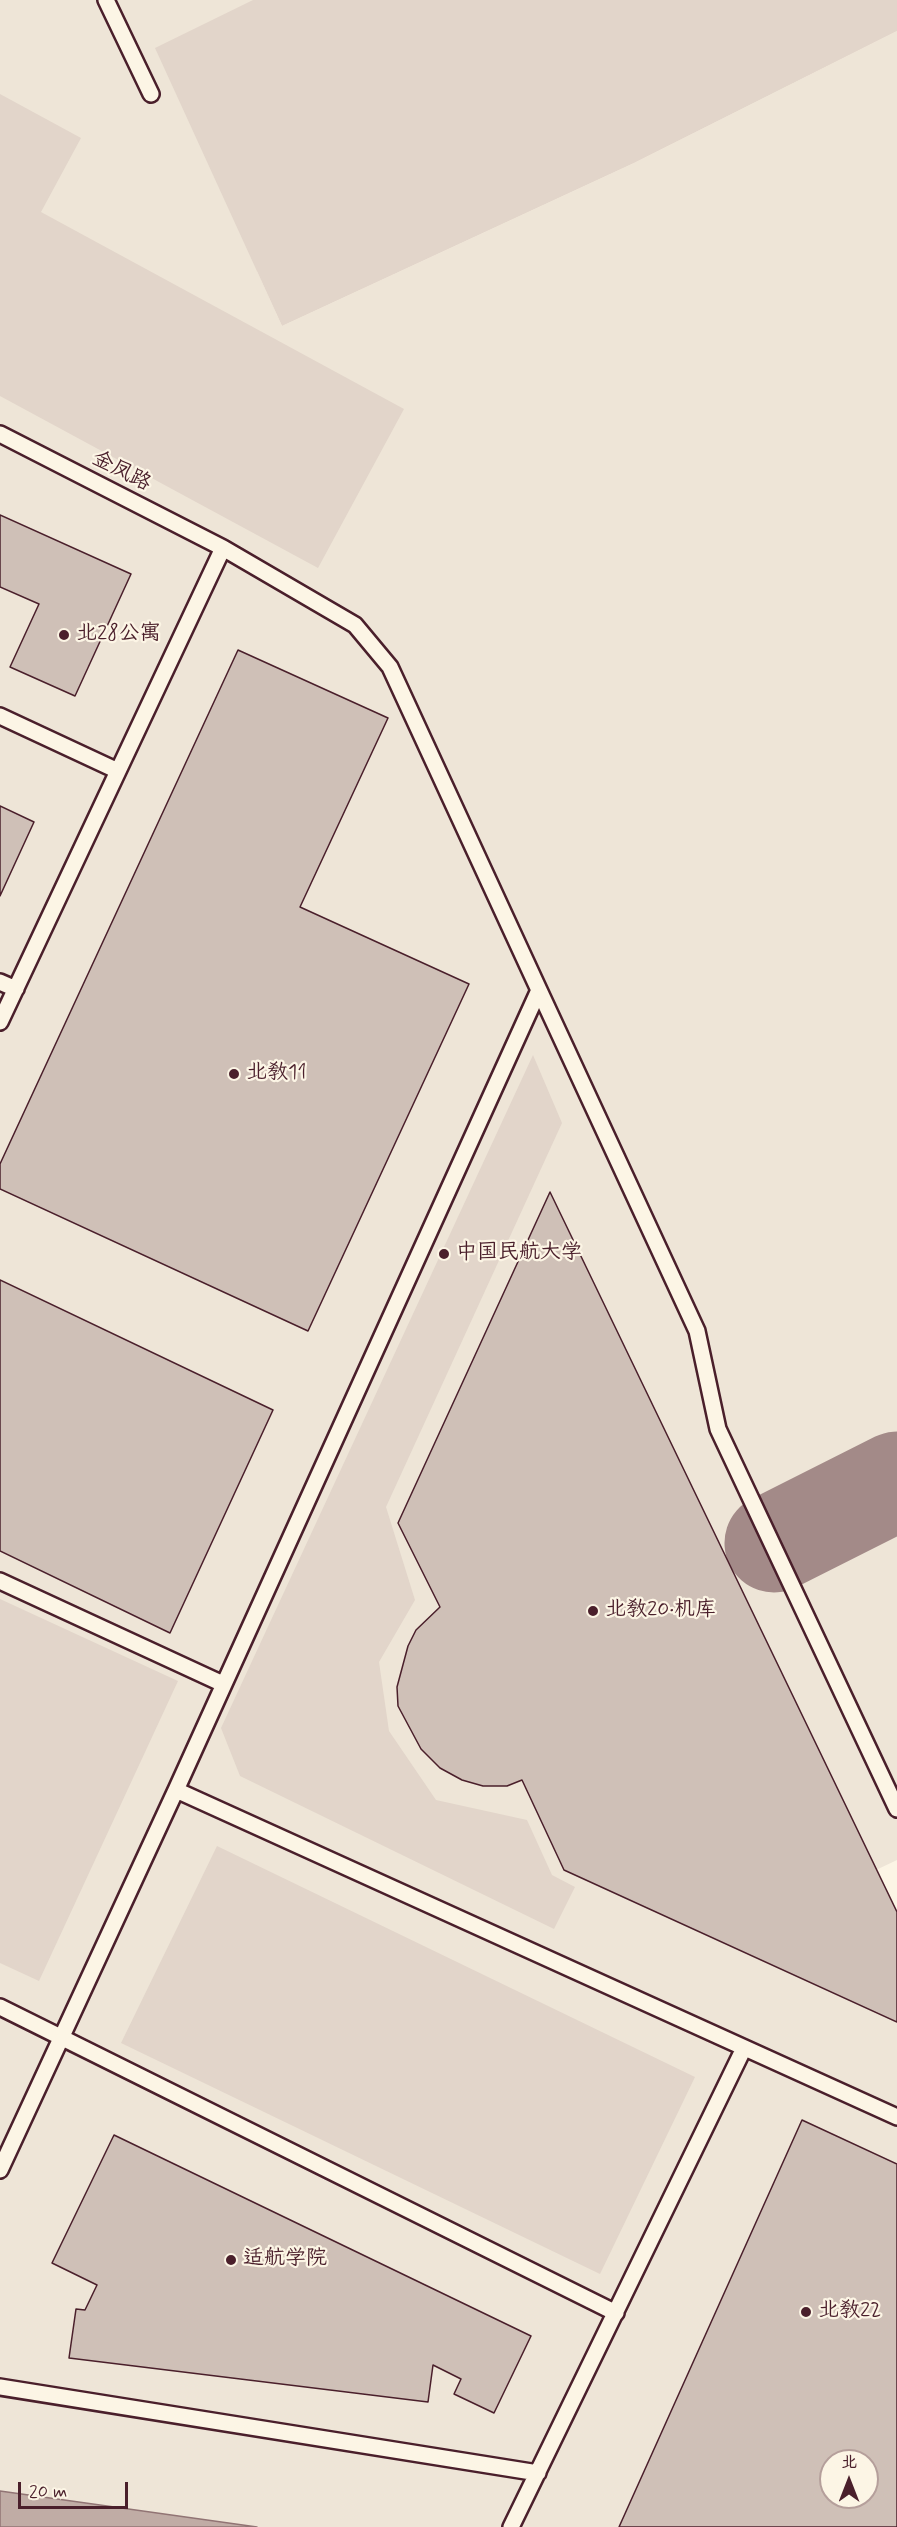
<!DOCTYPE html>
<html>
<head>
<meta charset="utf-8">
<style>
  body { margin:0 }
  #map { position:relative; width:897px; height:2527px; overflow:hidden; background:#fcf5e5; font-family:Mynerve,"LXGW WenKai TC",sans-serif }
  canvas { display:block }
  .north { position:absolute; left:819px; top:2449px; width:60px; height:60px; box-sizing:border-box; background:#fcf5e5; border:2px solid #b59f9b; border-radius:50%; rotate:0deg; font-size:16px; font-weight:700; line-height:24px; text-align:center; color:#4a1f2b }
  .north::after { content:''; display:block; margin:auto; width:21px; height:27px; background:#4a1f2b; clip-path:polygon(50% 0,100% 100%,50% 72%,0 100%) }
  .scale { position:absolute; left:18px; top:2482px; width:110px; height:27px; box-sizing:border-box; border:3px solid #4a1f2b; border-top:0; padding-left:8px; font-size:18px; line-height:21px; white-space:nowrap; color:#4a1f2b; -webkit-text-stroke:4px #fcf5e5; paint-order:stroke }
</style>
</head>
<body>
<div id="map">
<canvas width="897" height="2527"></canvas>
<div class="north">北</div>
<div class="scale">20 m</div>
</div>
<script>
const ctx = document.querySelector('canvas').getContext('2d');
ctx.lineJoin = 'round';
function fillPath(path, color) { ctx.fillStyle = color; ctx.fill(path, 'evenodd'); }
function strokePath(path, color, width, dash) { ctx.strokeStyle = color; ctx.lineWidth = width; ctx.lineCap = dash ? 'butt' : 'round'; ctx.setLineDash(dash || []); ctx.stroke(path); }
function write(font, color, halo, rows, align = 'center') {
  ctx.font = font + ' Mynerve,"LXGW WenKai TC",sans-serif'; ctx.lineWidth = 4.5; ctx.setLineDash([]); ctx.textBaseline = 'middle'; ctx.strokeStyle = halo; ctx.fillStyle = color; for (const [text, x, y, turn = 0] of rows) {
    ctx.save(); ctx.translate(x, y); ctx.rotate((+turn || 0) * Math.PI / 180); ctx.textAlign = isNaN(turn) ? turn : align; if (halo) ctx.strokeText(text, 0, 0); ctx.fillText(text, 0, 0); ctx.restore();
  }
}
fillPath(new Path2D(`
  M0,0H862L257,271L282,326L634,163L897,31V1860L876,1870L897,1912V2527H0ZM831,2461H867V2497H831Z`), '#eee5d7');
fillPath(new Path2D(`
  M253,0H897V31L634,163L282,326L155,48Z
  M0,94L81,138L41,212L404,409L318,568L0,396Z
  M533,1055L562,1123L386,1507L415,1600L379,1662L389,1731L436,1800L527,1820L552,1875L575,1887L554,1929L240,1776L221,1728Z
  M0,1599L178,1681L39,1981L0,1963Z
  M217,1846L695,2077L600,2274L121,2043Z`), '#e2d5ca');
const water = new Path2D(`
  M0,2491L257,2527H0Z`);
fillPath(water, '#c0aca5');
strokePath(water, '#917474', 1.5);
strokePath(new Path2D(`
  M774,1543L897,1481`), '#a38a88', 99);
const building = new Path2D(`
  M0,515L131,574L75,696L10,667L39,604L0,587Z
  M238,650L388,718L300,907L469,984L308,1331L0,1189V1164Z
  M0,806L34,822L0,896Z
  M550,1192L897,1912V2022L564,1870L522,1780L507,1786H483L462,1780L440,1768L421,1749L398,1706L397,1687L408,1646L416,1630L440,1607L398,1523Z
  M0,1280L273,1410L170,1633L0,1551Z
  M802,2120L897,2164V2527H619ZM831,2461H867V2497H831Z
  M114,2135L531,2336L494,2413L454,2394L461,2379L433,2365L428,2402L69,2358L76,2309L85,2310L97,2285L52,2263Z`);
fillPath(building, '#cfc0b7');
strokePath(building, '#4a1f2b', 1.5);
const lane = new Path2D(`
  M106,0L151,94
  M0,434L223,548L355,625L390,667L539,990L176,1790L0,2170
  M0,716L118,771
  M0,982L16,989
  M539,990L697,1331L718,1429L897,1809
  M0,1022L223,548
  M0,1581L223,1684
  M176,1790L897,2117
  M0,2007L616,2313
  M0,2387L538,2473
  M511,2527L744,2048`);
strokePath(lane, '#4a1f2b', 20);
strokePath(lane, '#fcf5e5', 15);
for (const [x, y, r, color] of [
  [64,635,6,"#4a1f2b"],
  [234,1074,6,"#4a1f2b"],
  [444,1254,6,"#4a1f2b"],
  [593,1611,6,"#4a1f2b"],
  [231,2260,6,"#4a1f2b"],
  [806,2312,6,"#4a1f2b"]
]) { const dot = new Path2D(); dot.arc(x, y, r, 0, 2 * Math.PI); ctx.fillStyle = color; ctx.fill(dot); strokePath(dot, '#fcf5e5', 2); }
write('21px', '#4a1f2b', '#fcf5e5', [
  ["金凤路",121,472,27]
]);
write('21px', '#4a1f2b', '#fcf5e5', [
  ["北28公寓",76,635],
  ["北教11",246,1074],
  ["中国民航大学",456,1254],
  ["北教20·机库",605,1611],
  ["适航学院",243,2260],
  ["北教22",818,2312]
], 'left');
</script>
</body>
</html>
